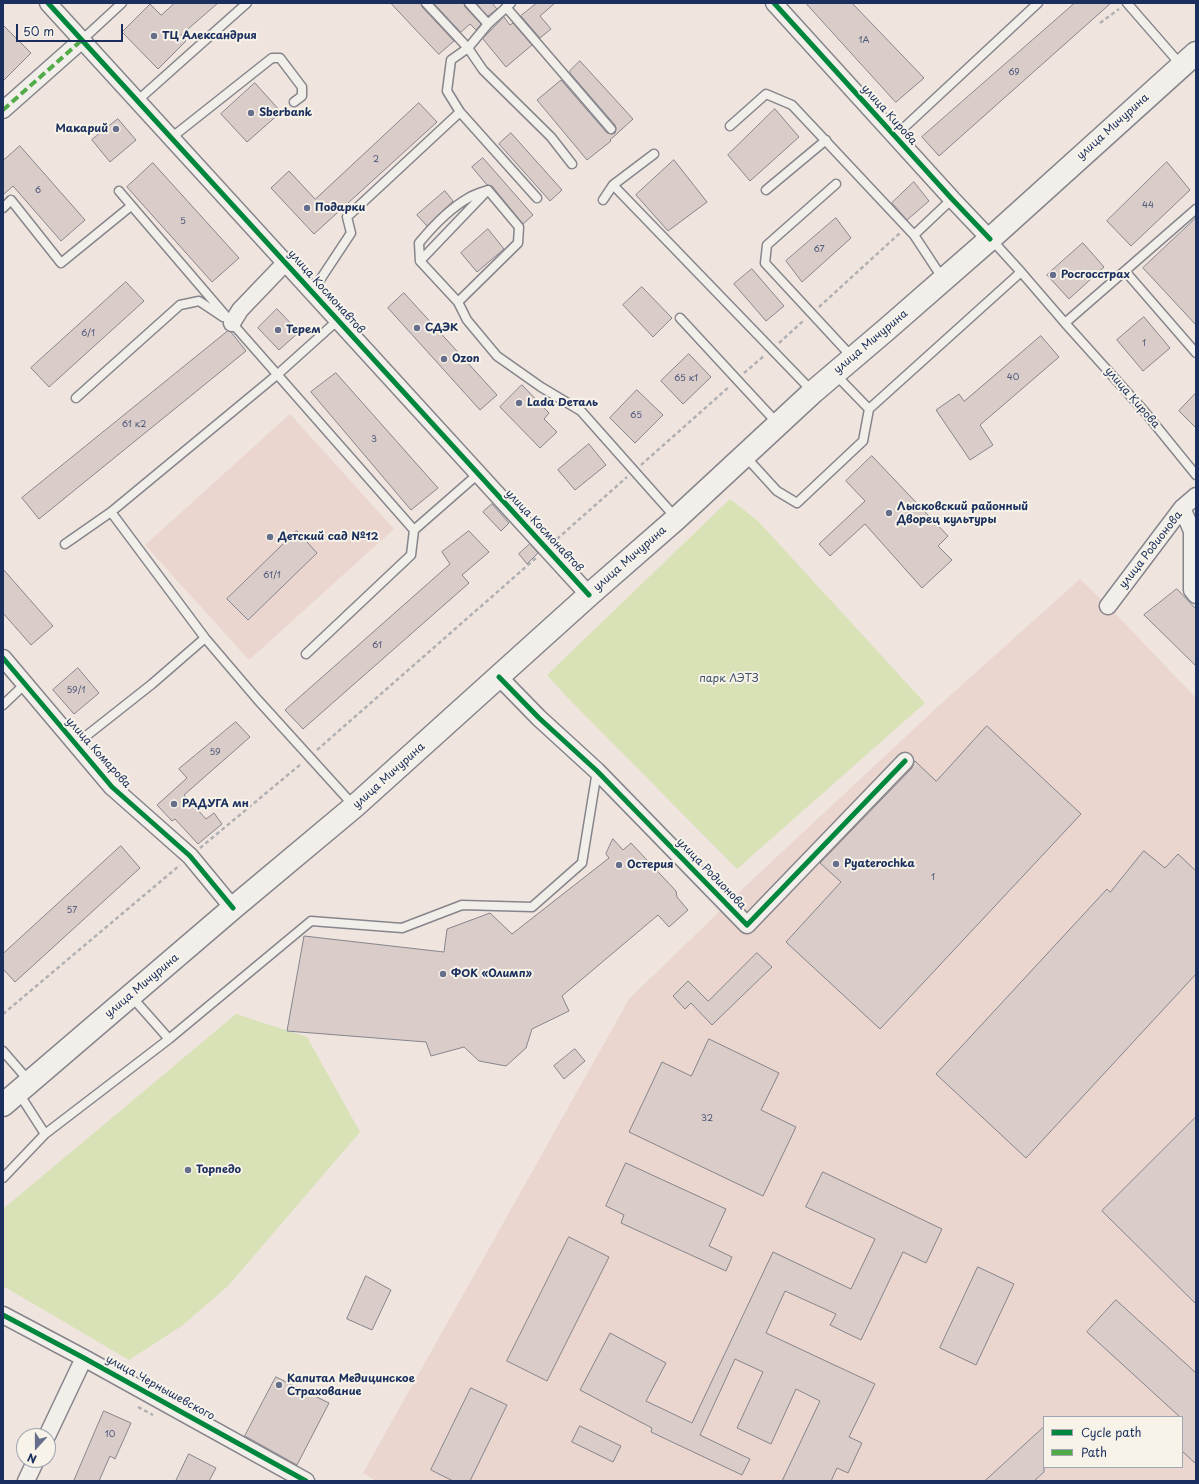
<!DOCTYPE html>
<html>
<head>
<meta charset="utf-8">
<style>
  body { margin:0 }
  #map { position:relative; width:1199px; height:1484px; overflow:hidden; background:#efe4de; font-family:"Playpen Sans",sans-serif }
  canvas { display:block }
  .frame { position:absolute; inset:0; border:4px solid #1b2f5e; pointer-events:none }
  .legend { position:absolute; left:1043px; top:1416px; width:140px; height:52px; box-sizing:border-box; background:#f7f3e8; border:1px solid #9fa5b1; margin:0; padding:5px 7px; list-style:none; font-size:12px; color:#1b2f5e }
  .legend li { display:flex; align-items:center; gap:8px; height:20px }
  .legend b { width:20px; border:1px solid #9fa5b1 }
  .north { position:absolute; left:16px; top:1428px; width:40px; height:40px; box-sizing:border-box; background:#f7f3e8; border:1px solid #9fa5b1; border-radius:50%; rotate:201deg; font-size:11px; font-weight:700; line-height:16px; text-align:center; color:#1b2f5e }
  .north::after { content:''; display:block; margin:auto; width:14px; height:18px; background:#656e8b; clip-path:polygon(50% 0,100% 100%,50% 72%,0 100%) }
  .scale { position:absolute; left:16px; top:24px; width:107px; height:18px; box-sizing:border-box; border:2px solid #1b2f5e; border-top:0; padding-left:5px; font-size:12px; line-height:14px; white-space:nowrap; color:#1b2f5e; -webkit-text-stroke:3px #f7f3e8; paint-order:stroke }
</style>
</head>
<body>
<div id="map">
<canvas width="1199" height="1484"></canvas>
<div class="frame"></div>
<ul class="legend">
<li><b style="height:5px;background:#00873e"></b>Cycle path</li>
<li><b style="height:5px;background:#52ab49"></b>Path</li>
</ul>
<div class="north">N</div>
<div class="scale">50 m</div>
</div>
<script>
const ctx = document.querySelector('canvas').getContext('2d');
ctx.lineJoin = 'round';
function fillPath(path, color) { ctx.fillStyle = color; ctx.fill(path, 'evenodd'); }
function strokePath(path, color, width, dash) { ctx.strokeStyle = color; ctx.lineWidth = width; ctx.lineCap = dash ? 'butt' : 'round'; ctx.setLineDash(dash || []); ctx.stroke(path); }
function write(font, color, halo, rows, align = 'center') {
  ctx.font = font + ' "Playpen Sans",sans-serif'; ctx.lineWidth = 4; ctx.setLineDash([]); ctx.textBaseline = 'middle'; ctx.strokeStyle = halo; ctx.fillStyle = color; for (const [text, x, y, turn = 0] of rows) {
    ctx.save(); ctx.translate(x, y); ctx.rotate((+turn || 0) * Math.PI / 180); ctx.textAlign = isNaN(turn) ? turn : align; if (halo) ctx.strokeText(text, 0, 0); ctx.fillText(text, 0, 0); ctx.restore();
  }
}
fillPath(new Path2D(`
  M290,414L394,529L249,660L145,545Z
  M1080,579L1108,606L1196,698V1481H376L363,1473L629,999L753,879L945,700ZM1044,1417H1182V1467H1044Z`), '#ead6cf');
fillPath(new Path2D(`
  M730,499L758,521L925,703L737,869L564,694L547,675Z
  M236,1014L307,1037L360,1132L228,1286L183,1325L129,1360L3,1286V1209Z`), '#d9e2b7');
const building = new Path2D(`
  M175,3H218L181,35L186,41L158,69L122,32L150,4L161,15Z
  M391,3H421L422,7L454,41L439,54Z
  M434,3H464L465,7L481,24L476,30L470,24L461,32Z
  M476,3H492L497,9L488,16Z
  M537,3H555L540,16L551,29L540,38L521,16Z
  M806,3H852L924,78L896,102Z
  M1075,3H1111L939,156L922,137Z
  M504,17L510,25L513,23L532,45L506,67L483,39Z
  M3,25L31,53L3,81Z
  M580,61L633,119L610,140L611,141L587,160L537,100L561,80L607,133L612,134L615,133L616,128L615,125L570,73V71Z
  M255,83L281,112L247,142L221,114Z
  M419,103L437,122L314,234L271,188L289,171L315,199Z
  M775,109L799,137L750,181L728,155Z
  M118,119L136,140L110,162L92,140Z
  M511,133L562,190L550,201L499,144Z
  M20,146L85,220L61,241L13,186L3,195V161Z
  M483,158L533,215L523,224L492,186L487,185L472,167Z
  M674,160L707,202L668,231L636,195Z
  M1167,162L1190,190L1131,246L1107,221Z
  M153,163L239,258L212,282L127,187Z
  M914,182L929,201L907,220L892,203Z
  M445,191L453,201L427,226L417,215Z
  M836,218L851,238L802,282L786,261Z
  M1196,218V325L1143,268Z
  M488,229L504,249L477,272L461,253Z
  M1083,243L1104,267L1069,299L1047,275Z
  M752,269L784,306L766,321L734,284Z
  M126,282L144,301L49,387L31,368Z
  M642,287L672,318L653,337L623,305Z
  M404,293L497,395L480,410L388,308Z
  M277,309L299,332L279,350L258,328Z
  M1144,317L1170,348L1143,371L1117,340Z
  M228,331L231,332L246,351L39,519L22,498Z
  M1041,336L1059,357L980,425L993,445L970,460L936,410L959,394L964,401Z
  M689,354L711,377L683,404L661,381Z
  M336,373L438,488L411,510L311,392Z
  M522,385L549,413L544,419L557,432L540,448L500,407Z
  M637,390L663,415L635,443L610,418Z
  M1196,393V428L1179,411Z
  M589,444L606,465L575,490L558,470Z
  M872,456L948,536L938,546L952,560L922,588L865,524L830,556L819,544L865,501L846,481Z
  M492,504L509,523L501,531L483,512Z
  M297,531L317,553L248,620L227,599Z
  M469,531L489,552L462,575L469,583L303,729L285,710L450,564L442,552Z
  M530,544L538,553L527,564L519,554Z
  M3,569L53,626L31,645L3,613Z
  M1177,589L1196,609V666L1144,615Z
  M78,668L99,693L74,714L53,690Z
  M236,722L250,737L184,795L206,819L214,813L222,824L198,844L175,819L172,821L157,805L187,778L179,769Z
  M987,726L1081,814L880,1029L786,942L841,882L820,863L912,768L914,762L915,761L936,781Z
  M613,839L623,850L631,843L676,891L677,897L688,910L669,927L658,915L562,996L569,1011L532,1029L526,1048L506,1066L479,1061L464,1047L431,1056L426,1042L287,1031L304,936L444,952L447,929L490,913L512,934L609,858L606,854Z
  M121,846L140,868L15,982L3,969V954Z
  M1144,851L1165,868L1178,854L1196,871V974L1026,1158L936,1074L1107,889L1110,892Z
  M757,953L772,967L712,1025L691,1003L685,1009L673,996L688,981L708,1001Z
  M709,1039L779,1073L761,1110L796,1127L763,1196L629,1132L662,1062L691,1076Z
  M575,1049L585,1061L564,1079L554,1066Z
  M1196,1117V1304L1102,1211Z
  M626,1163L726,1209L709,1246L732,1257L726,1271L621,1223L624,1215L606,1206Z
  M823,1172L942,1229L926,1263L903,1252L861,1340L830,1325L836,1314L785,1291L766,1333L875,1384L849,1437L862,1443L848,1473L837,1468L831,1481H782L820,1401L796,1389L771,1444L737,1428L763,1372L735,1359L700,1435L750,1459L742,1475L651,1432L652,1428L580,1390L610,1333L666,1363L646,1401L692,1423L773,1252L851,1289L875,1239L806,1207Z
  M569,1237L609,1257L547,1381L507,1361Z
  M978,1267L1014,1284L976,1365L940,1348Z
  M366,1276L391,1290L372,1330L347,1319Z
  M1116,1300L1196,1373V1464L1182,1451V1417H1180L1087,1332Z
  M276,1377L329,1403L297,1465L245,1436Z
  M471,1388L507,1405L470,1481H453L431,1470Z
  M104,1411L131,1423L115,1459L110,1456L99,1481H74Z
  M580,1426L621,1446L613,1462L572,1442Z
  M1044,1427V1472L1034,1481H985Z
  M189,1454L216,1468L209,1481H176Z`);
fillPath(building, '#daccc9');
strokePath(building, '#86858c', 1);
const service = new Path2D(`
  M426,3L468,48L483,70L551,137L572,164
  M469,3L488,24
  M511,3L488,24L468,48L451,60L447,91L460,112L537,198
  M1127,3L1181,65
  M506,7L611,129
  M82,40L122,3
  M137,101L247,3
  M730,126L766,94L792,105L914,235L943,279
  M895,136L1038,3
  M171,138L272,58H280L302,87V96L294,102
  M836,184L767,245L765,263L852,357
  M613,185L812,391
  M766,190L826,140
  M119,191L232,323L414,530
  M603,200L613,185L654,154
  M3,208L11,200L61,263L131,206
  M914,235L952,199
  M991,239L1021,272L1065,323L1196,209
  M420,261L486,192
  M1125,271L1196,353
  M312,292L351,233L347,217L460,112
  M458,302L420,261L419,243C433,226 450,208 470,197C475,194 482,192 488,190L519,227L518,243L458,302L467,320L497,356L541,387L581,411L676,518
  M680,318L778,424
  M1065,323L1144,411L1196,475
  M76,398L180,305L199,301L223,317
  M869,409L1021,272
  M745,456L777,491L797,503L863,441L869,409L835,374
  M111,512L205,638L257,699L354,806
  M65,544L111,512L278,374L338,320
  M306,654L411,555L414,530L478,474
  M3,705L25,684
  M76,744L152,684L205,638
  M131,996L169,1039
  M3,1051L29,1081
  M18,1092L45,1134
  M3,1178L45,1134L169,1039L311,921L402,928L462,905L532,907L582,863L597,771`);
const minor = new Path2D(`
  M48,3L589,595
  M774,3L952,199L990,239
  M3,110L82,40
  M232,323L240,310L285,263
  M1182,508L1192,531V590L1196,595
  M1108,606L1182,508L1196,496
  M3,658L112,787L190,856L233,908
  M499,677L539,718L597,771L747,925L905,761
  M3,1315L84,1358L306,1481
  M47,1436L84,1358
  M26,1481L36,1460`);
const secondary = new Path2D(`
  M3,1105L233,908L355,806L589,595L676,519L813,392L887,329L990,239L1196,53`);
strokePath(service, '#86858c', 11);
strokePath(minor, '#86858c', 19);
strokePath(secondary, '#86858c', 25);
strokePath(new Path2D(`
  M1100,23L1119,9
  M819,307L900,233
  M779,343L803,321
  M744,373L765,355
  M641,465L730,386
  M557,539L627,477
  M317,750L536,558
  M200,848L301,764
  M3,1014L180,865
  M138,1407L153,1415`), '#b0b0b3', 2.5, [4, 3]);
strokePath(service, '#f2efeb', 8);
strokePath(minor, '#f2efeb', 16);
strokePath(secondary, '#f2efeb', 22);
strokePath(new Path2D(`
  M3,110L82,40`), '#52ab49', 4, [8, 4]);
strokePath(new Path2D(`
  M48,3L589,595
  M774,3L952,199L990,239
  M3,658L112,787L190,856L233,908
  M499,677L539,718L597,771L747,925L905,761
  M3,1315L84,1358L306,1481`), '#00873e', 5);
for (const [x, y, r, color] of [
  [154,36,4,"#656e8b"],
  [251,113,4,"#656e8b"],
  [116,129,4,"#656e8b"],
  [307,208,4,"#656e8b"],
  [1053,275,4,"#656e8b"],
  [417,328,4,"#656e8b"],
  [278,330,4,"#656e8b"],
  [444,359,4,"#656e8b"],
  [519,403,4,"#656e8b"],
  [889,513,4,"#656e8b"],
  [270,537,4,"#656e8b"],
  [174,804,4,"#656e8b"],
  [836,864,4,"#656e8b"],
  [619,865,4,"#656e8b"],
  [443,974,4,"#656e8b"],
  [188,1170,4,"#656e8b"],
  [279,1385,4,"#656e8b"]
]) { const dot = new Path2D(); dot.arc(x, y, r, 0, 2 * Math.PI); ctx.fillStyle = color; ctx.fill(dot); strokePath(dot, '#f7f3e8', 1.5); }
write('9px', '#4e597a', null, [
  ["1А",864,41],
  ["69",1014,73],
  ["2",376,160],
  ["6",38,191],
  ["44",1148,206],
  ["5",183,222],
  ["67",819,250],
  ["6/1",88,334],
  ["1",1144,344],
  ["40",1013,378],
  ["65 к1",686,379],
  ["65",636,416],
  ["61 к2",134,425],
  ["3",374,440],
  ["61/1",272,576],
  ["61",377,646],
  ["59/1",76,691],
  ["59",215,753],
  ["1",933,878],
  ["57",72,911],
  ["32",707,1119],
  ["10",110,1435]
]);
write('bold 11px', '#1b2f5e', '#f7f3e8', [
  ["ТЦ Александрия",162,36],
  ["Sberbank",259,113],
  ["Макарий",108,129,"right"],
  ["Подарки",315,208],
  ["Росгосстрах",1061,275],
  ["СДЭК",425,328],
  ["Терем",286,330],
  ["Ozon",452,359],
  ["Lada Dеталь",527,403],
  ["Лысковский районный",897,507],
  ["Дворец культуры",897,520],
  ["Детский сад №12",278,537],
  ["РАДУГА мн",182,804],
  ["Pyaterochka",844,864],
  ["Остерия",627,865],
  ["ФОК «Олимп»",451,974],
  ["Торпедо",196,1170],
  ["Капитал Медицинское",287,1379],
  ["Страхование",287,1392]
], 'left');
write('11px', '#1b2f5e', '#f7f3e8', [
  ["улица Кирова",889,115,48],
  ["улица Мичурина",1113,127,-42],
  ["улица Космонавтов",326,292,48],
  ["улица Мичурина",871,342,-40],
  ["улица Кирова",1132,398,49],
  ["улица Космонавтов",544,531,47],
  ["улица Родионова",1151,550,-52],
  ["улица Мичурина",630,559,-41],
  ["улица Комарова",98,753,48],
  ["улица Мичурина",389,776,-42],
  ["улица Родионова",711,874,46],
  ["улица Мичурина",142,986,-40],
  ["улица Чернышевского",160,1388,29]
]);
write('11px', '#3d5269', '#f7f3e8', [
  ["парк ЛЭТЗ",729,679]
]);
</script>
</body>
</html>
